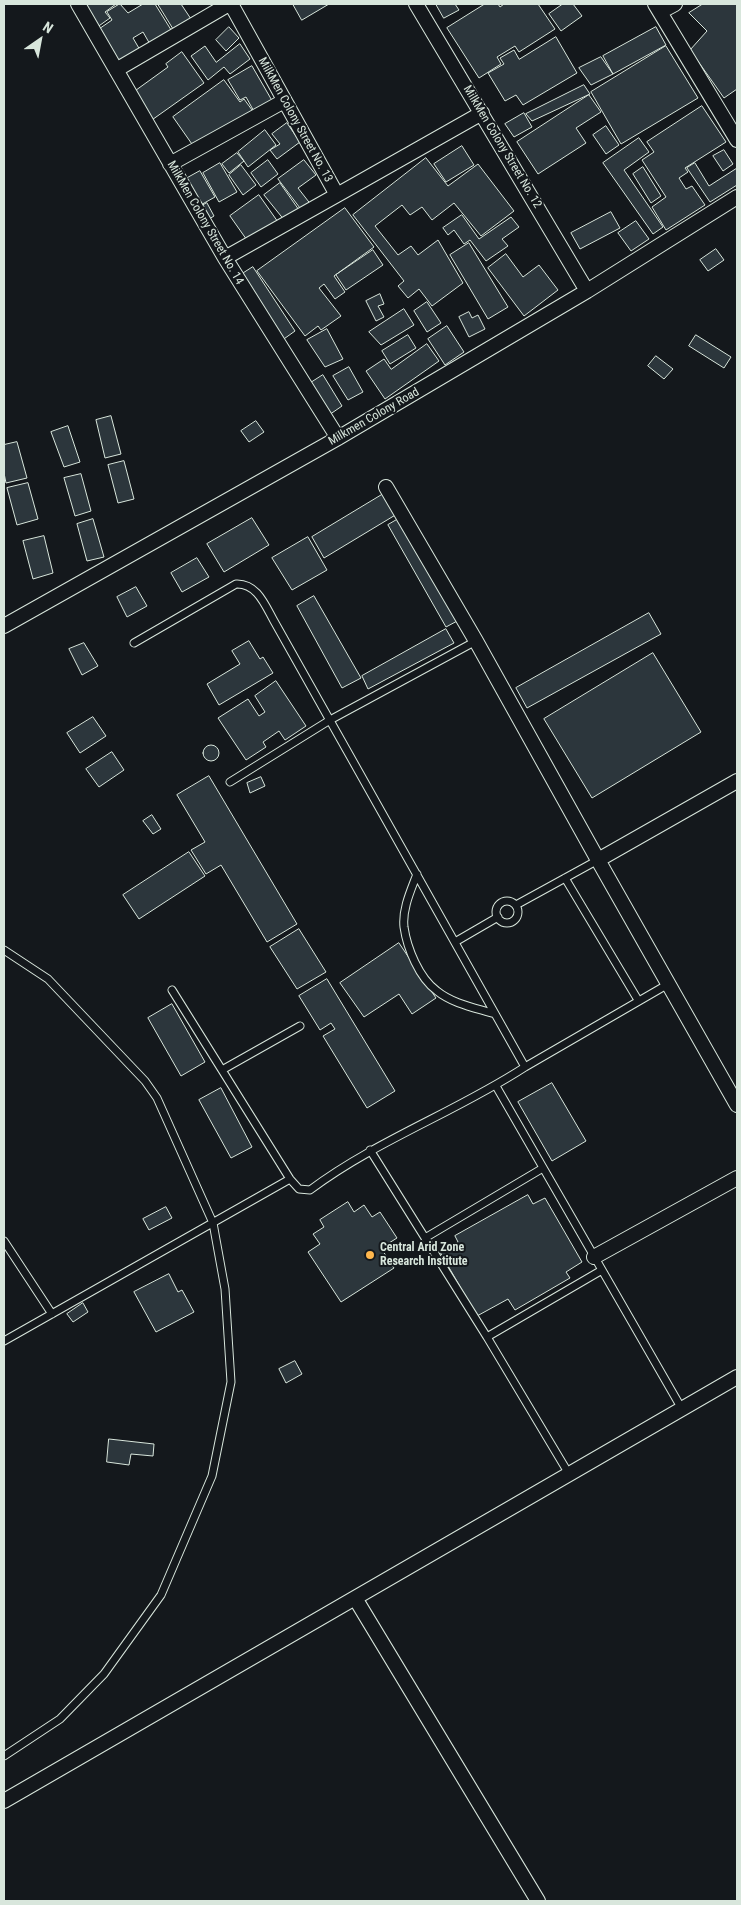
<!DOCTYPE html>
<html>
<head>
<meta charset="utf-8">
<style>
  body { margin:0 }
  #map { position:relative; width:741px; height:1905px; overflow:hidden; background:#14181c; font-family:"Roboto Condensed",sans-serif }
  canvas { display:block }
  .frame { position:absolute; inset:0; border:5px solid #d8e6dc; pointer-events:none }
  .north { position:absolute; left:15px; top:15px; width:50px; height:50px; -webkit-text-stroke:4px #14181c; paint-order:stroke; rotate:33deg; font-size:14px; font-weight:700; line-height:20px; text-align:center; color:#d8e6dc }
  .north::after { content:''; display:block; margin:auto; width:18px; height:22px; background:#d8e6dc; clip-path:polygon(50% 0,100% 100%,50% 72%,0 100%) }
</style>
</head>
<body>
<div id="map">
<canvas width="741" height="1905"></canvas>
<div class="frame"></div>
<div class="north">N</div>
</div>
<script>
const ctx = document.querySelector('canvas').getContext('2d');
ctx.lineJoin = 'round';
function fillPath(path, color) { ctx.fillStyle = color; ctx.fill(path, 'evenodd'); }
function strokePath(path, color, width, dash) { ctx.strokeStyle = color; ctx.lineWidth = width; ctx.lineCap = dash ? 'butt' : 'round'; ctx.setLineDash(dash || []); ctx.stroke(path); }
function write(font, color, halo, rows, align = 'center') {
  ctx.font = font + ' "Roboto Condensed",sans-serif'; ctx.lineWidth = 4; ctx.setLineDash([]); ctx.textBaseline = 'middle'; ctx.strokeStyle = halo; ctx.fillStyle = color; for (const [text, x, y, turn = 0] of rows) {
    ctx.save(); ctx.translate(x, y); ctx.rotate((+turn || 0) * Math.PI / 180); ctx.textAlign = isNaN(turn) ? turn : align; if (halo) ctx.strokeText(text, 0, 0); ctx.fillText(text, 0, 0); ctx.restore();
  }
}
const building = new Path2D(`
  M81,4H116L105,12L110,18L96,28Z
  M120,4L128,13L143,4H155L173,33L151,46L143,32L133,38L140,50L118,65L96,31L112,20L107,12Z
  M158,4H181L193,22L176,33Z
  M293,4H329L302,20Z
  M436,4H455L459,10L444,18Z
  M485,4H498L500,7L504,4H538L555,29L519,52L515,46L497,57L501,64L479,78L447,28Z
  M563,4H573L582,16L561,31L549,14Z
  M703,4H737V89L724,98L690,50L707,31L689,13Z
  M229,27L239,38L226,51L216,40Z
  M656,27L666,45L613,74L603,56Z
  M556,37L577,73L523,105L516,95L505,101L488,73L504,64L500,58L514,50L519,59Z
  M240,44L250,59L230,74L224,67L208,80L191,56L205,46L216,62Z
  M666,46L698,98L621,144L591,92Z
  M182,52L204,83L149,122L132,93L168,67L166,64Z
  M601,57L613,74L591,85L579,68Z
  M252,66L274,104L256,115L246,97L240,100L228,80Z
  M224,80L240,102L244,99L255,114L194,147L173,117Z
  M584,85L590,94L532,121L526,114Z
  M589,95L601,112L576,128L586,143L538,174L517,142Z
  M702,106L726,142L685,168L688,172L679,178L686,189L692,186L705,205L666,230L652,207L666,197L642,160L654,152L647,142Z
  M524,113L532,127L514,137L505,124Z
  M287,123L300,142L277,159L270,150L280,144L272,134Z
  M606,126L619,145L606,154L593,135Z
  M265,130L276,145L248,167L238,152Z
  M639,138L649,152L624,170L663,227L653,234L603,163Z
  M462,146L474,165L446,182L434,164Z
  M724,150L733,164L723,171L713,156Z
  M237,153L244,161L229,173L222,164Z
  M426,158L448,186L478,164L514,211L481,236L454,203L432,220L422,207L410,215L402,205L375,226L398,255L411,246L418,255L438,240L463,283L432,306L419,289L408,298L398,286L404,281L353,215Z
  M268,160L278,174L261,187L251,173Z
  M304,160L316,175L298,188L312,206L303,212L278,179Z
  M220,163L237,192L219,202L203,173Z
  M695,163L709,186L737,168V185L710,202L687,168Z
  M241,165L256,185L243,195L229,175Z
  M643,167L661,196L651,203L633,174Z
  M200,171L215,197L197,207L182,181Z
  M280,183L299,210L285,221L264,195Z
  M259,195L278,222L249,243L230,216Z
  M207,203L214,216L206,221L198,208Z
  M345,208L374,247L334,276L345,292L335,299L324,284L319,288L341,316L321,330L318,326L305,336L257,271Z
  M611,212L620,228L580,249L571,233Z
  M462,215L479,239L511,217L519,227L502,239L508,246L486,261L470,240L464,244L454,230L448,235L443,228Z
  M636,221L649,239L631,251L618,233Z
  M469,243L508,307L488,319L450,255Z
  M716,249L724,260L708,271L700,260Z
  M373,250L383,265L346,290L336,275Z
  M506,254L523,277L539,265L558,290L524,316L488,268Z
  M253,267L295,331L281,341L239,276Z
  M380,294L384,304L378,306L384,317L376,321L366,301Z
  M427,302L441,323L427,332L414,311Z
  M404,309L414,325L381,345L369,332Z
  M469,312L472,318L478,315L485,329L469,337L459,317Z
  M447,326L464,352L445,365L428,339Z
  M327,329L343,359L325,367L307,340Z
  M408,335L416,348L390,364L382,351Z
  M696,335L731,357L724,368L689,346Z
  M427,344L439,361L385,399L366,371L384,359L391,369Z
  M656,356L673,369L664,379L648,366Z
  M349,367L363,392L348,400L333,376Z
  M323,375L342,406L329,415L309,384Z
  M111,416L121,454L105,458L96,420Z
  M256,421L264,432L249,442L241,431Z
  M68,426L80,462L64,467L51,432Z
  M17,442L27,478L6,483L4,473V445Z
  M124,461L134,499L118,503L108,465Z
  M81,474L91,511L75,516L64,478Z
  M28,483L38,519L17,525L7,488Z
  M385,493L397,514L324,558L312,537Z
  M252,518L269,545L224,572L207,544Z
  M400,518L459,620L446,627L388,525Z
  M93,519L104,557L87,561L77,524Z
  M44,536L53,573L33,579L23,541Z
  M308,537L327,570L292,590L272,558Z
  M197,558L209,577L182,592L171,573Z
  M136,587L147,606L127,617L117,597Z
  M314,596L361,678L342,688L297,606Z
  M649,613L661,634L527,708L516,688Z
  M446,629L454,643L368,689L362,676Z
  M249,641L260,659L263,657L273,673L219,705L207,684L240,664L232,651Z
  M84,643L98,666L82,675L69,649Z
  M653,653L701,732L592,798L544,719Z
  M276,681L306,726L285,740L279,731L263,742L266,747L246,760L218,718L248,699L259,716L265,712L255,696Z
  M93,717L106,736L80,753L67,733Z
  M203 753a8 8 0 1 1 16 0a8 8 0 1 1-16 0Z
  M112,752L124,770L99,787L86,769Z
  M209,776L297,924L267,942L221,865L206,874L191,850L205,842L177,795Z
  M261,777L265,786L250,793L247,783Z
  M152,815L161,829L153,834L143,821Z
  M189,852L205,876L139,919L123,895Z
  M299,929L326,972L297,989L270,947Z
  M399,943L436,998L412,1014L399,994L364,1017L340,983Z
  M327,979L395,1091L367,1108L323,1036L335,1029L331,1023L320,1030L299,996Z
  M172,1004L205,1062L181,1076L148,1018Z
  M552,1083L586,1141L552,1161L518,1102Z
  M221,1088L252,1147L231,1158L199,1100Z
  M528,1195L533,1204L545,1198L582,1262L566,1272L570,1278L515,1310L508,1299L477,1316L440,1252L458,1242L455,1236Z
  M348,1202L354,1212L364,1205L372,1217L380,1212L397,1238L381,1248L394,1268L341,1302L308,1252L320,1244L313,1234L324,1227L320,1220Z
  M166,1207L172,1218L149,1230L143,1219Z
  M169,1274L178,1292L182,1290L194,1312L156,1332L134,1292Z
  M83,1303L88,1312L73,1322L67,1314Z
  M295,1361L302,1374L286,1383L279,1369Z
  M109,1439L154,1444L153,1456L131,1454L129,1465L107,1462Z`);
fillPath(building, '#2c363c');
strokePath(building, '#d8e6dc', 1);
const service = new Path2D(`
  M134,643L236,584C257,583 265,605 274,621L525,1067L670,983
  M230,782L330,720L476,641
  M417,874C411,890 402,909 404,927C407,948 419,978 437,991C453,1004 476,1008 495,1014
  M565,878L638,1000
  M496 912a11 11 0 1 1 22 0a11 11 0 1 1-22 0Z
  M516,905L598,860
  M455,942L498,917
  M4,950L48,979L145,1081L157,1098L213,1223L225,1289L231,1382L212,1476L161,1595L104,1674L60,1719L4,1756
  M172,990L290,1179L299,1189L310,1190C377,1140 456,1112 525,1067
  M222,1070L300,1026
  M496,1086L602,1270L487,1337L569,1474
  M370,1150L487,1337
  M425,1238L543,1168
  M4,1241L52,1314
  M602,1270L682,1409
  M4,1341L290,1179`);
const minor = new Path2D(`
  M78,4L225,258L338,438
  M231,4L337,195L482,113
  M416,4L587,291
  M655,4L737,140
  M660,12L675,4
  M116,70L229,4
  M170,164L284,101
  M225,258L337,195
  M386,487L476,641L598,860L737,781
  M4,626L338,438L587,291L737,197
  M598,860L737,1105
  M594,1257L737,1178
  M355,1598L538,1901
  M4,1801L737,1377`);
strokePath(service, '#d8e6dc', 9);
strokePath(minor, '#d8e6dc', 16);
strokePath(service, '#14181c', 7);
strokePath(minor, '#14181c', 14);
for (const [x, y, r, color] of [
  [370,1255,5,"#ffb74d"]
]) { const dot = new Path2D(); dot.arc(x, y, r, 0, 2 * Math.PI); ctx.fillStyle = color; ctx.fill(dot); strokePath(dot, '#14181c', 2); }
write('12px', '#d8e6dc', '#14181c', [
  ["MilkMen Colony Street No. 13",295,120,61],
  ["MilkMen Colony Street No. 12",502,147,59],
  ["MilkMen Colony Street No. 14",205,223,60],
  ["Milkmen Colony Road",374,417,-30]
]);
write('bold 12px', '#d8e6dc', '#14181c', [
  ["Central Arid Zone",380,1248],
  ["Research Institute",380,1262]
], 'left');
</script>
</body>
</html>
